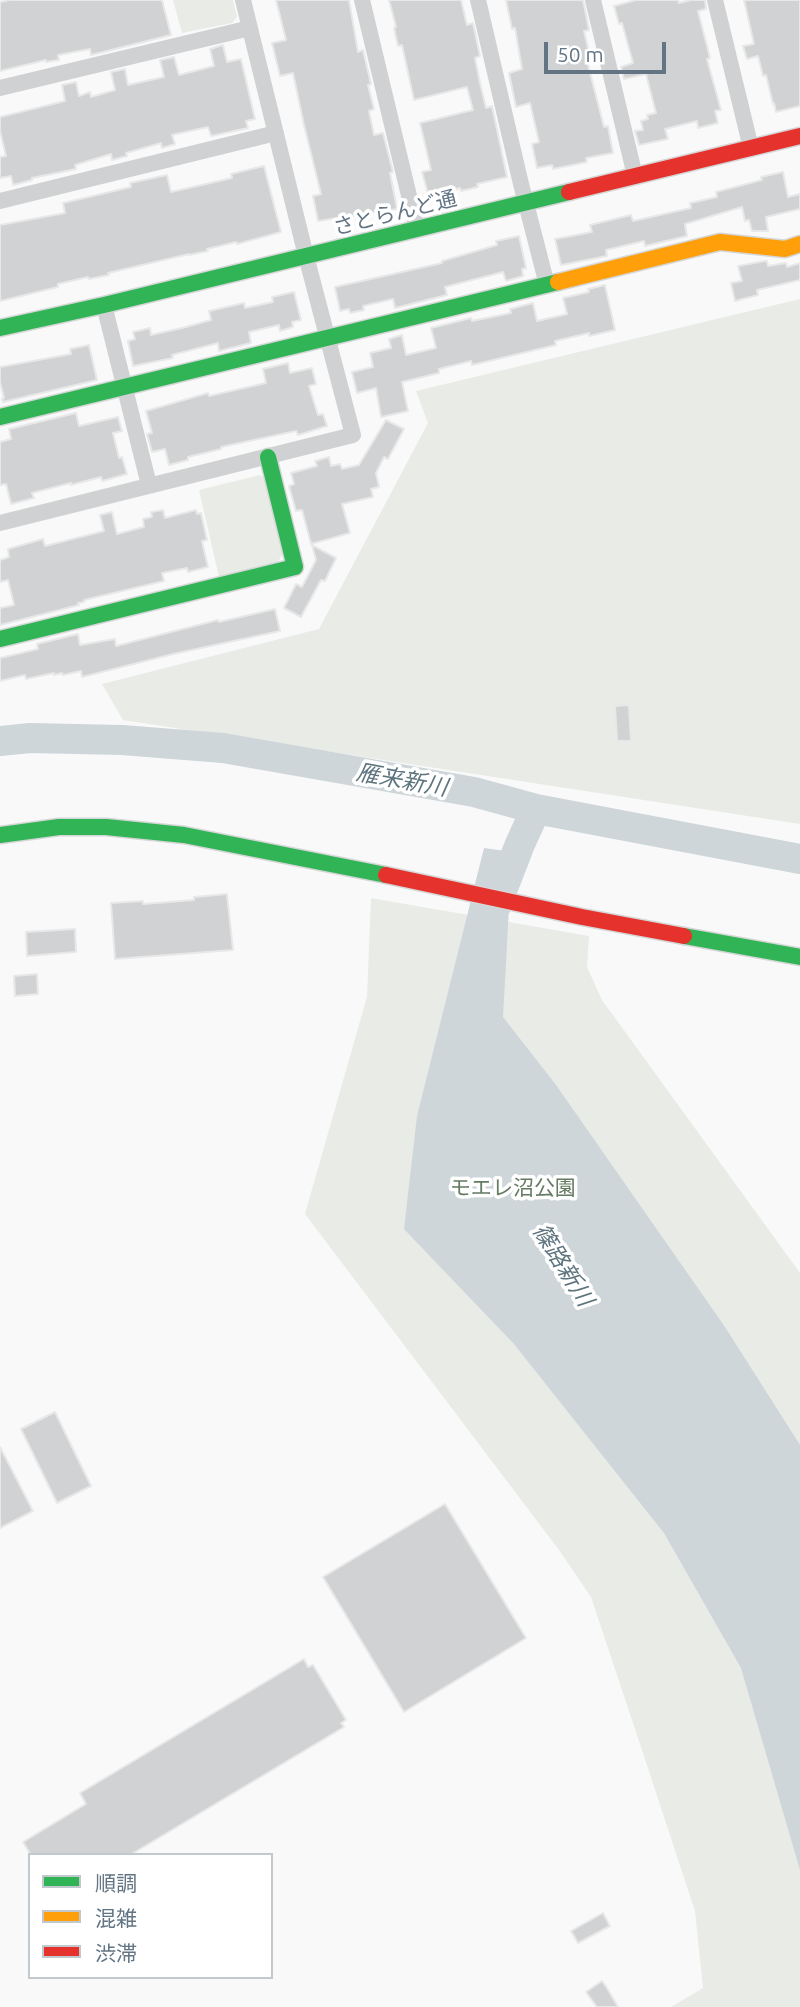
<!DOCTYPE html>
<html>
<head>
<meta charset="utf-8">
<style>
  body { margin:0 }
  #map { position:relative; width:800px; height:2007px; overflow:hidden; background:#f9f9f9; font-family:Ubuntu,"Noto Sans JP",sans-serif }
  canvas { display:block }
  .legend { position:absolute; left:28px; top:1853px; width:245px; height:126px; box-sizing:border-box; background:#fff; border:2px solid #c1c8ce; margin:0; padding:9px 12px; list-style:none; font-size:21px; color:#637585 }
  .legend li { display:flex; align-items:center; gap:14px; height:35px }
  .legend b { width:35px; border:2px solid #c1c8ce }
  .scale { position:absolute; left:544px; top:42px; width:122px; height:32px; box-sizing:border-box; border:4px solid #637585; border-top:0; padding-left:9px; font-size:21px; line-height:24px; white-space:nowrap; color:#637585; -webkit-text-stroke:5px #fff; paint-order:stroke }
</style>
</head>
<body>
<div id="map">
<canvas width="800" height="2007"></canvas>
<ul class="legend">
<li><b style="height:9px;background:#30b455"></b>順調</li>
<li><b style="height:9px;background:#ff9f0a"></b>混雑</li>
<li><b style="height:9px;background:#e5322d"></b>渋滞</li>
</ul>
<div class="scale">50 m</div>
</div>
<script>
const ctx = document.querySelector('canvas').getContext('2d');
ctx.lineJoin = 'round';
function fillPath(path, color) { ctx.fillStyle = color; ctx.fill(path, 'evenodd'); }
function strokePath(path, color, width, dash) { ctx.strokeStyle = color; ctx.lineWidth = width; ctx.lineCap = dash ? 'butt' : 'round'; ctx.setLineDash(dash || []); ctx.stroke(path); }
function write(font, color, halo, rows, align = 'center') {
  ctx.font = font + ' Ubuntu,"Noto Sans JP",sans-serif'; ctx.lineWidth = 7; ctx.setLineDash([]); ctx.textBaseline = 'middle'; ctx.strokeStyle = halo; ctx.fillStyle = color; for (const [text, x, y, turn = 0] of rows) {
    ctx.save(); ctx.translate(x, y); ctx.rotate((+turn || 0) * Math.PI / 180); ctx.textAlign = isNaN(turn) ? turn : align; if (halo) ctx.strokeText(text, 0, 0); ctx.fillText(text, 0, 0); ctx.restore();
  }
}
fillPath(new Path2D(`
  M173,0H233L237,17L232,23L182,33Z
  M800,299V824L123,720L102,684L319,629L428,423L416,391Z
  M260,475L268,481L284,551L278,562L219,577L199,490Z
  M371,898L589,936L587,967L602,1000L800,1273V2007H671L703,1988L695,1911L640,1744L591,1597L559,1550L305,1214L367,997Z`), '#e8ebe6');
fillPath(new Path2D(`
  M484,848L512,852L503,1017L556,1085L725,1327L800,1445V1870L741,1668L664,1533L514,1344L404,1229L417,1116Z`), '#ced6da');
strokePath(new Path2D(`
  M0,741L30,738L122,740L223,748L474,792L536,809L800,859
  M496,906L520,844L536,809`), '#ced6da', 30);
const building = new Path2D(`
  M10,0H162L171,35L91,55L90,49L58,55L59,60L46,62V60L0,71V2Z
  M276,0H349L358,52L363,50L371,84L368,85L374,109L369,111L374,135L383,133L393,172L390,173L397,209L318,221L313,196L321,194L304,125L293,73L280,76L272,43L286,40Z
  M389,0H461L467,25L473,23L480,56L475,58L480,83L486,108L492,106L507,177L477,184L478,187L461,191L460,188L429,197L422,172L431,170L420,123L473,110L467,87L414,100L402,45L398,46L394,28L396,27Z
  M506,0H583L589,30L584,31L590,56L586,57L604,127L608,126L613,153L586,158L587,162L553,169L552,165L537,168L532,144L539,142L530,103L516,107L509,73L522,69L515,28L512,29Z
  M636,0H678L679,3L691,0H705L706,9L698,11L710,58L707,59L721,110L715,111L718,123L698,128L697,121L665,129L668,139L639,145L635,131L643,130L641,121L648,119L647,115L656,113L646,74L624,79L621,67L633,63L622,23L619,24L614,6Z
  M744,0H800V106L776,112L774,103L773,104L766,75L763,76L758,56L747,59L743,46L754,44Z
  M223,45L227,62L241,59L255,119L246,121L248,128L211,136L208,127L172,135L175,144L162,148L161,143L126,153L127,156L112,160L111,154L75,165L76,169L32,178V180L13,185L11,176L0,178V157L6,156L0,131V117L65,101L62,85L76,82L79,96L90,92L91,97L115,90L111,72L125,69L128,85L164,77L160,60L174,57L179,75L214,66L210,49Z
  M264,166L281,232L237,244L236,242L207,249L208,251L189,255V254L108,273L109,275L89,279L88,277L58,284V287L0,301V225L65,213L63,203L131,187L130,183L167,175L171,192L232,178L231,174Z
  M783,172L788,197L800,194V209L766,217L768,231H752L749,220L745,221L742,207L685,224L687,236L645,246L644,241L606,250L607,256L561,265L555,239L592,232L590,225L631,215L633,221L691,208L690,203L717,197L716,192L762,180L761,177Z
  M519,236L526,268L522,269L523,276L506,281L503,272L445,287L447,295L395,308L393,299L363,306L364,310L350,313L349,309L340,311L335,287L442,263V261L497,245L496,241Z
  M765,261H767L768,266L786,263L787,267L800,263V280L757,290L758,295L735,301L731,283L742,281L738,266Z
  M605,285L615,330L589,336V333L555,341L556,345L472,365L471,361L439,369V373L402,382L408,411L381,417L376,388L357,393L352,372L373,367L370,353L391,348L389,339L402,335L406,355L436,348L431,328L471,318L472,321L511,313L510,309L533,303L537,321L567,314L563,298L589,292L588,289Z
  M294,292L301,320L292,322L293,327L280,331L279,325L249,332L251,343L219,351L218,343L172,355L173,358L133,366L128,341L135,339L133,332L150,328L151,335L182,328L211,320L209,311L244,303L245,308L273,302L272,297Z
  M89,345L97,380L3,402L2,399L4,398L0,382V367L71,354L70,349Z
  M288,363L290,373L312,368L316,384L309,386L318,415L323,414L327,426L298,435L296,431L221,447V449L188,457V460L169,465L165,449L152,452L147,434L152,433L146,411L208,393L209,396L266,383L263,369Z
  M76,413L79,426L118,417L122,431L113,433L119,458L122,457L127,474L102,481L101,477L71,485V483L32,493L34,498L11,504L6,484L0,485V442L11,439L9,429Z
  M386,420L404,429L388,459L384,457L376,473L379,487L371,489L373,497L342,504L350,533L311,544L302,510L296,511L289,486L294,484L291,473L317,466L315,461L329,457L331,466L340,464L342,469L359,465Z
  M163,510L165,518L196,510L197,514L201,513L207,540L202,541L208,567L188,572L187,568L162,573L164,581L84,600V602L78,603L79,605L0,625V608L14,605L8,580L0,582V560L9,557L8,549L43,539L45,546L104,531L100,515L112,512L117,534L144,527L143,519L152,517L151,512Z
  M312,545L336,558L325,581L321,580L301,617L284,608L296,584L302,587L316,560Z
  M275,609L280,631L173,654L82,677L81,671L63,675L62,673L54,675V673L26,679L25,675L0,681V658L38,649L37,644L78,634L80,645L115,639L116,646L218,620L219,622Z
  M629,705L631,741H617L615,706Z
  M227,894L233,950L115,959L111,903L143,901V904L194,900V897Z
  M75,929L76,952L27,956L26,932Z
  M37,974L38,994L15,996L14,976Z
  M55,1412L91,1486L57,1503L21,1429Z
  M0,1447L33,1511L0,1528Z
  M445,1504L526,1638L404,1712L323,1577Z
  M304,1659L308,1667L313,1665L346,1720L341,1723L344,1727L130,1855H31L23,1842L86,1804L80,1793Z
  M603,1913L610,1926L578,1943L571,1931Z
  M602,1981L607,1988L618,2007H597L586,1992Z`);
fillPath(building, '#d0d2d3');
strokePath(building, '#e8e8e8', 2);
const fast = new Path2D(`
  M0,328L104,305L569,192
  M0,417L558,282
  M0,639L295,567L268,457
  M0,835L59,827H106L184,835L386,875
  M684,936L800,957`);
const slow = new Path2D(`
  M558,282L720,242L785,249L800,244`);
const jam = new Path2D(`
  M569,192L800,136
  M386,875L582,917L684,936`);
strokePath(fast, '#d5d6d7', 19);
strokePath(slow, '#d5d6d7', 19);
strokePath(jam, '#d5d6d7', 19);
strokePath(new Path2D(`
  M362,0L417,229
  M478,0L521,184L547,285
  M593,0L635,176
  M715,0L751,148
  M0,88L250,28
  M0,201L276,133
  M104,305L149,485
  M0,523L353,435L306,256L243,0`), '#cfd1d2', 16);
strokePath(fast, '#30b455', 16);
strokePath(slow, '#ff9f0a', 16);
strokePath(jam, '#e5322d', 16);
write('21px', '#637585', '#fff', [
  ["さとらんど通",395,213,-14]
]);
write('21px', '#667b63', '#fff', [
  ["モエレ沼公園",513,1188]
]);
write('italic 23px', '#5e747e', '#fff', [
  ["雁来新川",402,780,10],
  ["篠路新川",563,1265,58]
]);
</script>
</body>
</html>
